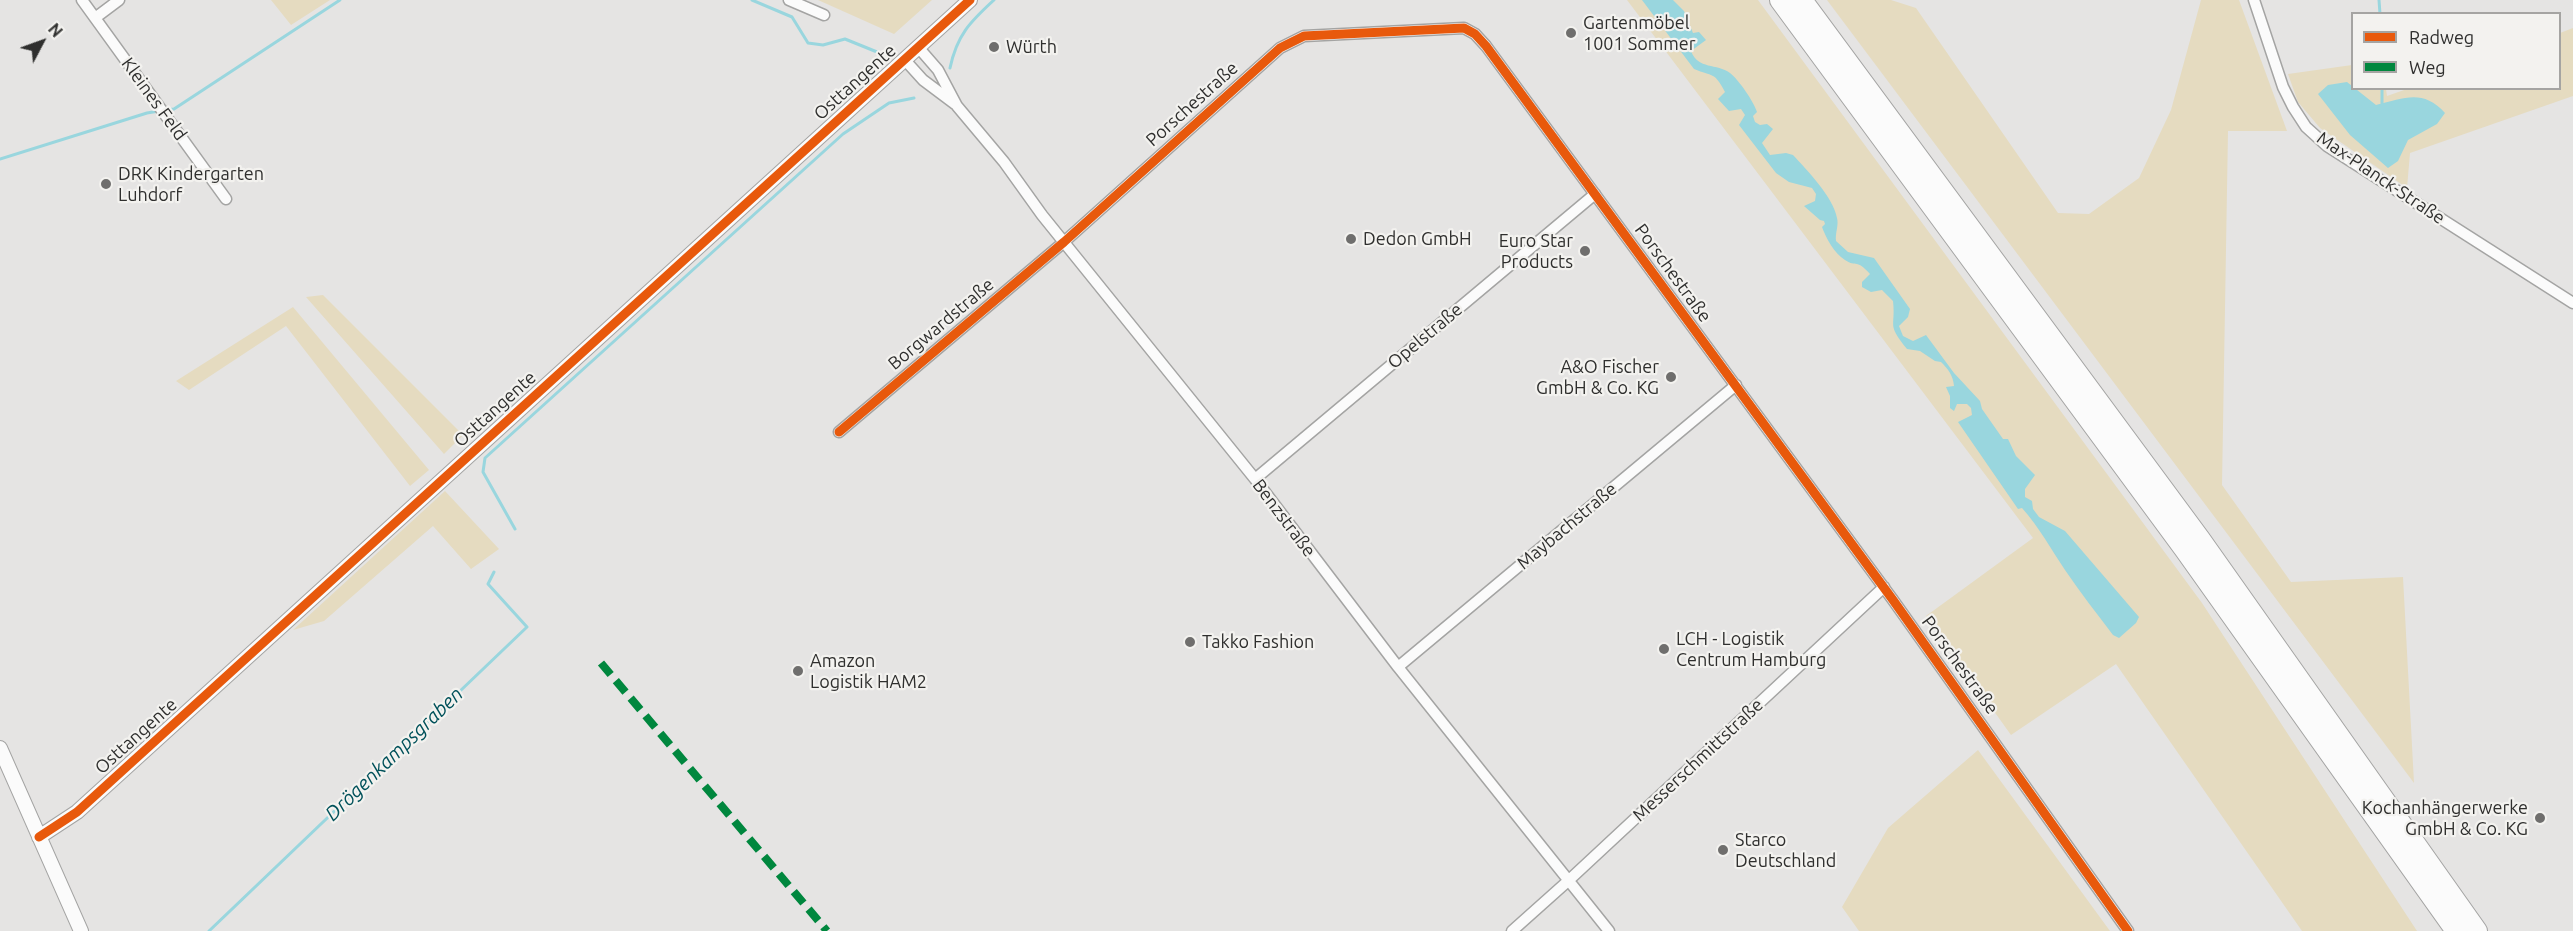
<!DOCTYPE html>
<html>
<head>
<meta charset="utf-8">
<style>
  body { margin:0 }
  #map { position:relative; width:2573px; height:931px; overflow:hidden; background:#e5e4e3; font-family:Ubuntu,sans-serif }
  canvas { display:block }
  .legend { position:absolute; left:2351px; top:12px; width:210px; height:78px; box-sizing:border-box; background:#f3f2ef; border:2px solid #a5a4a2; margin:0; padding:8px 10px; list-style:none; font-size:18px; color:#2f2f2e }
  .legend li { display:flex; align-items:center; gap:12px; height:30px }
  .legend b { width:30px; border:2px solid #a5a4a2 }
  .north { position:absolute; left:12px; top:12px; width:60px; height:60px; -webkit-text-stroke:4px #f3f2ef; paint-order:stroke; rotate:49deg; font-size:16px; font-weight:700; line-height:24px; text-align:center; color:#2f2f2e }
  .north::after { content:''; display:block; margin:auto; width:21px; height:27px; background:#2f2f2e; clip-path:polygon(50% 0,100% 100%,50% 72%,0 100%) }
</style>
</head>
<body>
<div id="map">
<canvas width="2573" height="931"></canvas>
<ul class="legend">
<li><b style="height:8px;background:#e8590c"></b>Radweg</li>
<li><b style="height:8px;background:#00873e"></b>Weg</li>
</ul>
<div class="north">N</div>
</div>
<script>
const ctx = document.querySelector('canvas').getContext('2d');
ctx.lineJoin = 'round';
function fillPath(path, color) { ctx.fillStyle = color; ctx.fill(path, 'evenodd'); }
function strokePath(path, color, width, dash) { ctx.strokeStyle = color; ctx.lineWidth = width; ctx.lineCap = dash ? 'butt' : 'round'; ctx.setLineDash(dash || []); ctx.stroke(path); }
function write(font, color, halo, rows, align = 'center') {
  ctx.font = font + ' Ubuntu,sans-serif'; ctx.lineWidth = 4.5; ctx.setLineDash([]); ctx.textBaseline = 'middle'; ctx.strokeStyle = halo; ctx.fillStyle = color; for (const [text, x, y, turn = 0] of rows) {
    ctx.save(); ctx.translate(x, y); ctx.rotate((+turn || 0) * Math.PI / 180); ctx.textAlign = isNaN(turn) ? turn : align; if (halo) ctx.strokeText(text, 0, 0); ctx.fillText(text, 0, 0); ctx.restore();
  }
}
fillPath(new Path2D(`
  M271,0H330L291,25Z
  M818,0H932L894,34Z
  M1627,0H1758L2202,603L2417,931H2302L2116,664L2011,735L1926,616L2033,538Z
  M1827,0H1891L1916,8L2058,213L2089,214L2139,178L2171,110L2201,0H2239L2287,131H2228L2222,485L2291,582L2403,577L2414,783Z
  M2573,28V96L2410,153L2407,188L2320,128L2298,102L2288,74L2352,65V88L2386,89L2387,96L2407,89L2560,88V33Z
  M323,295L463,435L444,454L306,297Z
  M293,307L429,470L410,486L286,326L189,390L176,381Z
  M445,491L499,549L471,569L433,526L324,621L293,630Z
  M1978,750L2110,931H1859L1842,907L1888,828Z`), '#e5dbc0');
fillPath(new Path2D(`
  M1642,0H1673L1684,11L1693,33L1699,32L1706,40L1691,51C1698,70 1717,63 1730,73C1739,80 1754,102 1757,112L1753,116L1755,122L1760,125L1767,124L1773,129L1762,143L1770,155L1786,153L1793,155C1806,169 1834,198 1837,218C1839,225 1835,233 1836,241L1848,252L1874,258L1910,309L1908,317L1899,326L1903,336L1913,341L1926,335L1954,373L1980,401L1982,409L2003,439H2008L2016,456L2035,475L2025,489V497L2032,501L2033,509L2039,517L2065,531L2139,617L2136,623L2119,638L2113,635C2097,614 2080,592 2065,570C2051,549 2039,527 2022,508L2018,509L1958,422L1972,415L1971,408L1967,404H1957L1954,411L1950,408V396L1946,387L1954,386C1953,375 1948,369 1941,362L1935,361L1920,351L1907,349C1886,323 1896,328 1893,301L1882,290L1871,292L1862,287V282L1870,274C1856,258 1857,268 1845,260C1834,253 1826,238 1822,227L1825,224L1824,221L1820,220L1804,206L1815,201L1816,194L1812,188L1789,182L1776,173L1739,125L1745,115L1741,109L1729,111L1718,99L1725,92C1714,71 1713,77 1694,69Z
  M2347,82L2376,105C2405,98 2423,89 2445,113L2437,124L2408,140L2398,161L2388,168L2350,135L2318,94L2328,85Z`), '#99d6de');
strokePath(new Path2D(`
  M752,0L792,17L808,43L823,45L845,39L882,54
  M2379,0L2380,14
  M950,68C957,35 970,22 994,0
  M2382,88V103
  M165,110L174,109L340,0
  M0,159L147,113L159,111
  M515,529L483,472L485,458L843,134L889,103L914,98
  M209,931L527,627L488,584L494,572`), '#99d6de', 3);
const minor = new Path2D(`
  M82,0L226,199
  M789,0L824,15
  M2254,0L2283,87L2293,107L2306,127L2327,146L2573,303
  M95,18L119,0
  M918,47L938,70L957,106L1004,162L1042,215L1255,479L1398,667L1609,931
  M904,59L923,80L955,104
  M839,432L1064,242L1280,48L1304,36L1464,28L1475,34L1486,46L1893,600L2128,931
  M1255,479L1595,194
  M1398,667L1736,385
  M1512,931L1568,881L1884,587`);
const tertiary = new Path2D(`
  M0,748L81,931
  M39,837L77,812L970,0`);
const motorway = new Path2D(`
  M1780,0L2185,550L2456,931
  M1802,0L2200,539L2477,931`);
strokePath(minor, '#a4a4a3', 13);
strokePath(tertiary, '#a4a4a3', 16);
strokePath(motorway, '#a4a4a3', 22);
strokePath(minor, '#fbfbfb', 10);
strokePath(tertiary, '#fbfbfb', 14);
strokePath(motorway, '#fbfbfb', 20);
strokePath(new Path2D(`
  M601,663L827,931`), '#00873e', 8, [15, 8]);
strokePath(new Path2D(`
  M839,432L1064,242L1280,48L1304,36L1464,28L1475,34L1486,46L1893,600L2128,931
  M39,837L77,812L970,0`), '#e8590c', 9);
for (const [x, y, r, color] of [
  [1571,33,6,"#6f6e6d"],
  [994,47,6,"#6f6e6d"],
  [106,184,6,"#6f6e6d"],
  [1351,239,6,"#6f6e6d"],
  [1585,251,6,"#6f6e6d"],
  [1671,377,6,"#6f6e6d"],
  [1190,642,6,"#6f6e6d"],
  [1664,649,6,"#6f6e6d"],
  [798,671,6,"#6f6e6d"],
  [2540,818,6,"#6f6e6d"],
  [1723,850,6,"#6f6e6d"]
]) { const dot = new Path2D(); dot.arc(x, y, r, 0, 2 * Math.PI); ctx.fillStyle = color; ctx.fill(dot); strokePath(dot, '#f3f2ef', 2); }
write('18px', '#2f2f2e', '#f3f2ef', [
  ["Gartenmöbel",1583,23],
  ["1001 Sommer",1583,44],
  ["Würth",1006,47],
  ["DRK Kindergarten",118,174],
  ["Luhdorf",118,195],
  ["Dedon GmbH",1363,239],
  ["Euro Star",1573,241,"right"],
  ["Products",1573,262,"right"],
  ["A&O Fischer",1659,367,"right"],
  ["GmbH & Co. KG",1659,388,"right"],
  ["LCH - Logistik",1676,639],
  ["Centrum Hamburg",1676,660],
  ["Takko Fashion",1202,642],
  ["Amazon",810,661],
  ["Logistik HAM2",810,682],
  ["Kochanhängerwerke",2528,808,"right"],
  ["GmbH & Co. KG",2528,829,"right"],
  ["Starco",1735,840],
  ["Deutschland",1735,861]
], 'left');
write('18px', '#2f2f2e', '#f3f2ef', [
  ["Osttangente",855,82,-42],
  ["Kleines Feld",154,99,54],
  ["Porschestraße",1192,104,-42],
  ["Max-Planck-Straße",2381,178,34],
  ["Porschestraße",1673,273,54],
  ["Borgwardstraße",941,324,-40],
  ["Opelstraße",1425,336,-40],
  ["Osttangente",495,409,-42],
  ["Benzstraße",1284,518,53],
  ["Maybachstraße",1567,526,-40],
  ["Porschestraße",1960,665,54],
  ["Osttangente",136,736,-42],
  ["Messerschmittstraße",1698,760,-43]
]);
write('italic 20px', '#00515a', '#f3f2ef', [
  ["Drögenkampsgraben",394,754,-44]
]);
</script>
</body>
</html>
